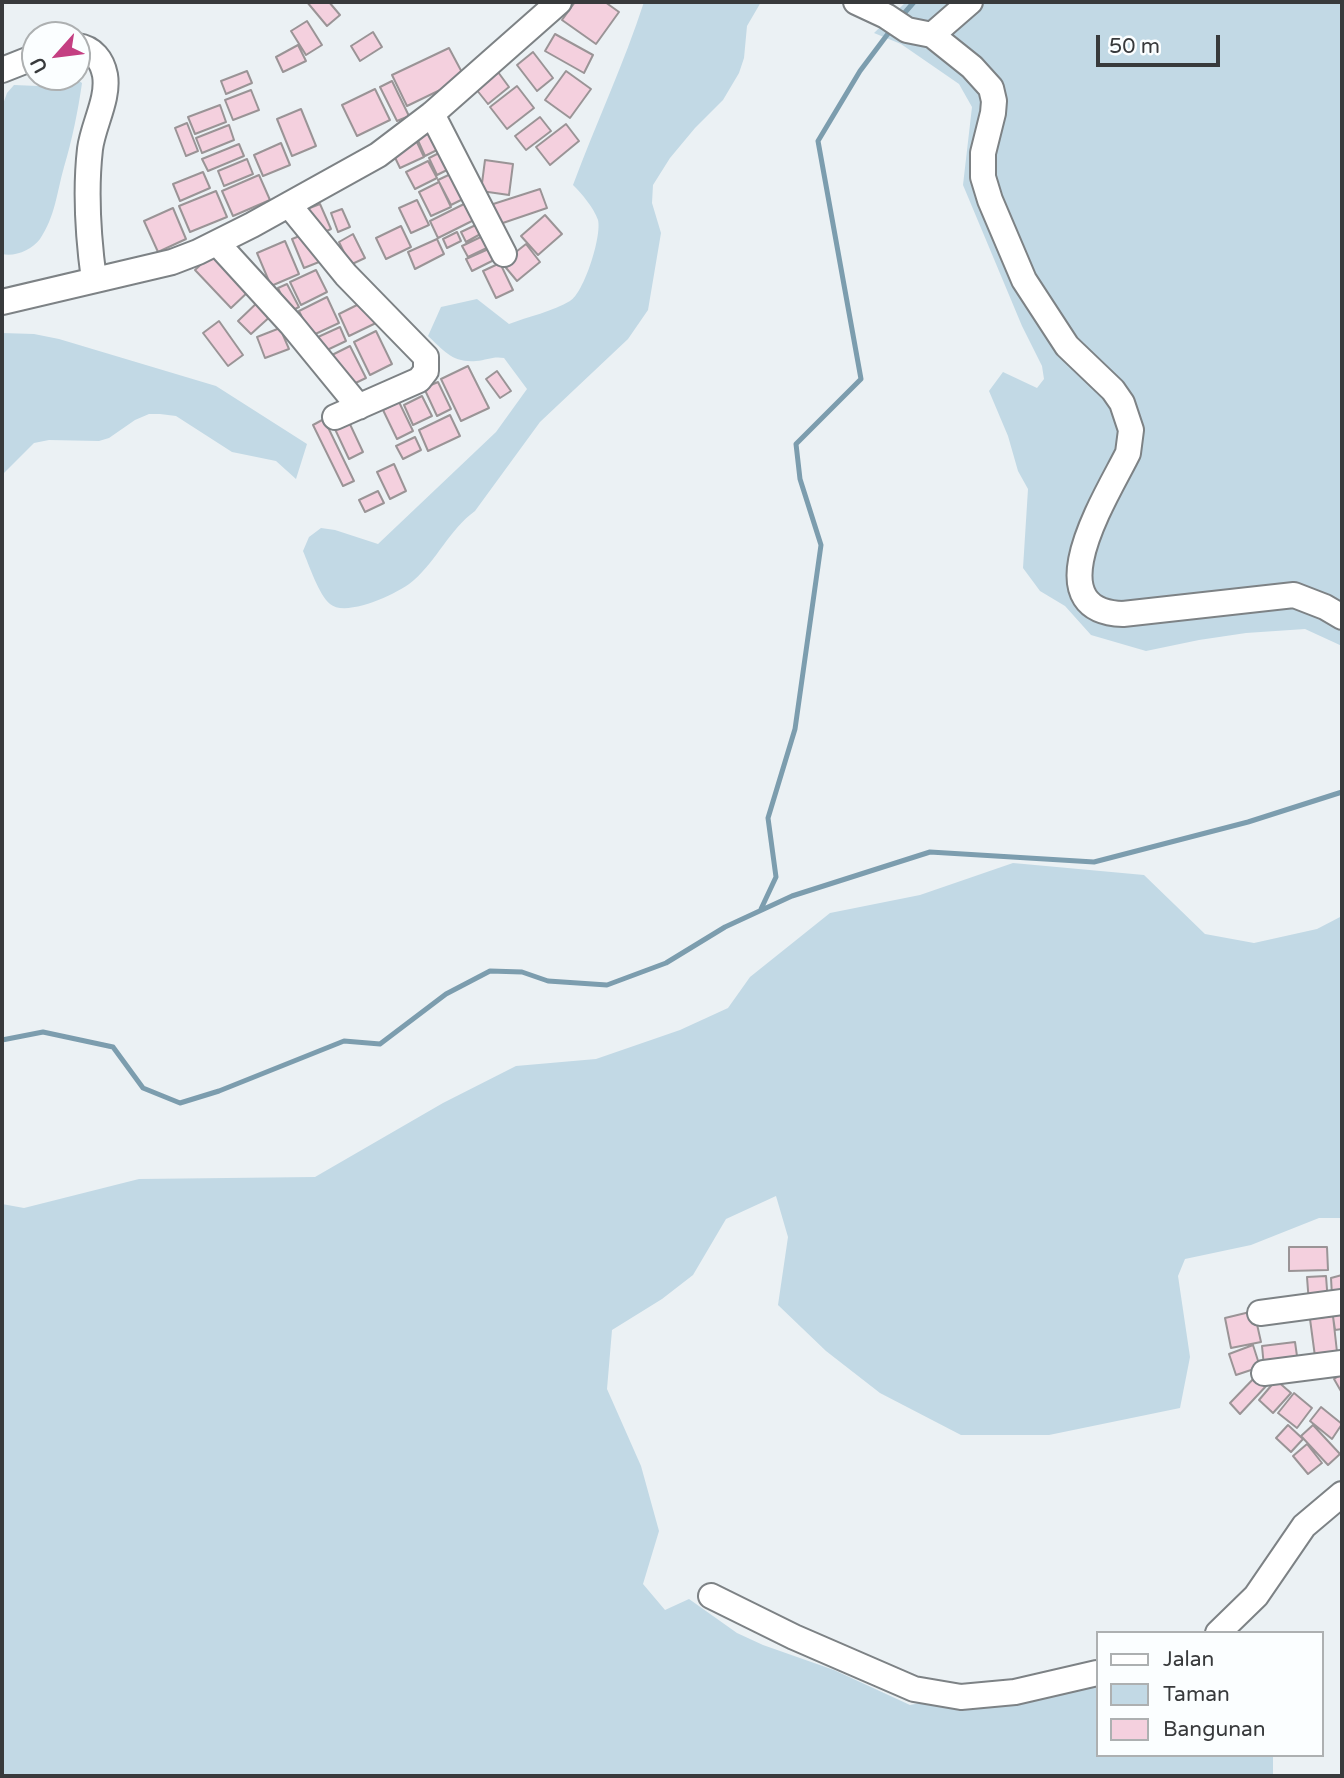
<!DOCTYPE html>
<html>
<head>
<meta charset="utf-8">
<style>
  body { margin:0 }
  #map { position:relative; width:1344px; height:1778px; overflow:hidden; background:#ebf1f4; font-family:"Varela Round",sans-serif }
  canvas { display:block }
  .frame { position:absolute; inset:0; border:4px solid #383a3c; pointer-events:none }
  .legend { position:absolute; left:1096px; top:1631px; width:228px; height:126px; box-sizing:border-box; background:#fbfeff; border:2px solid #adb0b1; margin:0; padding:9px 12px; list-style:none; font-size:21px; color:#383a3c }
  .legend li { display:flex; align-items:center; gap:14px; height:35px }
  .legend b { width:35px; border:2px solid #adb0b1 }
  .north { position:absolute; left:21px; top:21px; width:70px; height:70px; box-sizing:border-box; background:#fbfeff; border:2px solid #adb0b1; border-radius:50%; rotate:242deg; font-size:19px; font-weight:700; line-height:28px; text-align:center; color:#383a3c }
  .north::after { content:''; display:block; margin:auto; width:24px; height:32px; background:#c43f82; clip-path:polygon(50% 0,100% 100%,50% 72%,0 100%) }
  .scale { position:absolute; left:1096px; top:35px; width:124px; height:32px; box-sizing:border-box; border:4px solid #383a3c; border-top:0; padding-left:9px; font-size:21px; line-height:24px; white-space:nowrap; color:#383a3c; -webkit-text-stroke:5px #fbfeff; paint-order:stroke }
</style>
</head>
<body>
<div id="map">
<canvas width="1344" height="1778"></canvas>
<div class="frame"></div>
<ul class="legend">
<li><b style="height:9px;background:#fff"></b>Jalan</li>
<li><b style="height:19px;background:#c2d9e5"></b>Taman</li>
<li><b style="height:19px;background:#f4d0de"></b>Bangunan</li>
</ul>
<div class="north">U</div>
<div class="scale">50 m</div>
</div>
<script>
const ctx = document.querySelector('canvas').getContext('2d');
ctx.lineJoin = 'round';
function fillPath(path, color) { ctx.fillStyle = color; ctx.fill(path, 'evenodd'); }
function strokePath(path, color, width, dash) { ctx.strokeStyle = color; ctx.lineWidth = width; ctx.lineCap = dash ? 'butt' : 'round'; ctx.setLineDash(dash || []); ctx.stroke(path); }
fillPath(new Path2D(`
  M644,2H761L747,26L744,58L739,73L723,100L695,128L670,158L653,185L652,203L661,233L648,310L628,339L540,422L475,511C449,530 437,560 414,580C400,593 346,618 330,604C319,595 309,565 303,551L309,537L321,528L335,530L378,544L496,432L527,389L504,358C493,356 487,360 476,361C453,363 444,351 428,336L441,307L477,299L509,324C527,317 554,311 570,301C584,293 602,236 598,220C594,208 582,194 573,185C596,123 624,64 644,2Z
  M906,2H1342V646L1305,629L1246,633L1199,640L1146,651L1091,635L1065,606L1040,591L1023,568L1028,489L1018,471L1008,436L989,391L1003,372L1037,388L1044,379L1042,366L1022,326L963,185L972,107L959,84L901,44L874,33Z
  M69,77H74L82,83C78,111 72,140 64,167C57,192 55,217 40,239C32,250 15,257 2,254V107L7,93L14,85L38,86Z
  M2,333L34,334L59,339L216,386L307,444L296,479L276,461L232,452L176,416L160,414H149L135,420L109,438L99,441L49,440L34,443L2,475Z
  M1013,863L1144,875L1205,934L1254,943L1317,929L1342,916V1218H1319L1251,1245L1185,1259L1178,1276L1190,1357L1180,1408L1049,1435H961L880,1393L826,1351L778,1305L788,1237L776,1196L726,1219L693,1275L662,1299L612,1330L607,1389L641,1466L659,1531L643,1584L665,1610L689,1599L737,1633L763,1645L834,1670L910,1705L1097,1669V1755H1273V1776H2V1204L24,1208L139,1179L315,1177L443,1103L516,1066L596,1059L680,1030L728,1008L750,977L830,913L920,895Z`), '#c2d9e5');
strokePath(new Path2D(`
  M901,17L914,2
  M761,909L776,877L768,818L795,729L821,545L800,479L796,444L861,379L818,141L860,71L893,27
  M2,1040L43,1032L113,1047L143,1088L180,1103L219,1091L344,1041L380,1044L446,994L490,971L522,972L548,981L607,985L666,963L725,927L792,896L930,852L1094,862L1248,822L1342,792`), '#7c9dae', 5);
const building = new Path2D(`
  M307,2H329L340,15L327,26Z
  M575,2H605L619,12L596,44L562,20Z
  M307,21L322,45L306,55L291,31Z
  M373,32L382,47L360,61L351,46Z
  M555,34L593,55L584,73L545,51Z
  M298,45L306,61L283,72L276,57Z
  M449,48L465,78L407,106L392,75Z
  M533,52L553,78L537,91L517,65Z
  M247,71L252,83L226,94L221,81Z
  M566,71L591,89L570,118L545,100Z
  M498,72L509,87L488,104L476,89Z
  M392,81L409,116L397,121L380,87Z
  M517,86L534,108L507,129L490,107Z
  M375,89L390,120L357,136L342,105Z
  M251,90L259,110L233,120L225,100Z
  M220,105L226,122L195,134L188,117Z
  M301,109L316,146L292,156L277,119Z
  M540,117L551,131L526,150L515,136Z
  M187,123L198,151L186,156L175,128Z
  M566,124L579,141L550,165L536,147Z
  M229,125L234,140L202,153L196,138Z
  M435,127L445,146L425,156L416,136Z
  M414,136L424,157L400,168L390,147Z
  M281,143L290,165L263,176L254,155Z
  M239,144L244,156L208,171L202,159Z
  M447,149L455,166L437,175L429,158Z
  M247,159L253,174L224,186L218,171Z
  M485,160L513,164L509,195L481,191Z
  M428,161L437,178L415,189L406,172Z
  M457,171L469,196L451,205L438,180Z
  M203,172L210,188L180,201L173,184Z
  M259,175L270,200L233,216L222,191Z
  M439,182L451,207L431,216L419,192Z
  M540,189L547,208L494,226L487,206Z
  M216,191L227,217L190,232L179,206Z
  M417,200L429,225L411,233L399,208Z
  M472,200L480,217L438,238L430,221Z
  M320,204L331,229L318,235L307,209Z
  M173,208L186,239L158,252L144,221Z
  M342,209L350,227L338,232L331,213Z
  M545,215L562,234L538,255L521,236Z
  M482,222L486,231L466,242L461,232Z
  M401,226L411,247L386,259L376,238Z
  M457,232L461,241L447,248L443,239Z
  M307,233L319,262L304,268L292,239Z
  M353,234L365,258L350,265L339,242Z
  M487,234L493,245L468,257L462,246Z
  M437,239L444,254L415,269L408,252Z
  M285,241L299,274L271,286L257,253Z
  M526,244L540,262L517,281L502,263Z
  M493,247L498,258L472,271L466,259Z
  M214,252L250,290L231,308L195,270Z
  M500,263L513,290L496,298L483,271Z
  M316,270L327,292L301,305L290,282Z
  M287,284L299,307L289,312L278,288Z
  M327,297L339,323L311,336L299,311Z
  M261,299L274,313L251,334L238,321Z
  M367,300L378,322L349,336L339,314Z
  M219,321L243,355L228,366L203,333Z
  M340,327L346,341L325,351L318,337Z
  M280,328L289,349L265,358L257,337Z
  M376,331L392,364L370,375L354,342Z
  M350,346L366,378L347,387L332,355Z
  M468,366L489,408L461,421L441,379Z
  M497,371L511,391L500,398L486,379Z
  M438,382L451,409L437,416L424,388Z
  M422,396L432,416L413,425L404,405Z
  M399,402L413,431L397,439L383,410Z
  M450,415L460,436L428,451L419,430Z
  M324,419L354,481L343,486L313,425Z
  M348,420L363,452L349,459L334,427Z
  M415,437L421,450L403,459L396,446Z
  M394,464L406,491L390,499L377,472Z
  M378,491L384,503L365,512L359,500Z
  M1289,1247H1327L1328,1270L1289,1271Z
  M1342,1275V1295L1332,1296L1331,1278Z
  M1326,1276L1328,1303L1309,1304L1307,1277Z
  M1342,1309V1329L1335,1330L1332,1310Z
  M1254,1311L1261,1342L1231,1348L1225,1318Z
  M1333,1316L1338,1361L1316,1364L1310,1319Z
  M1295,1342L1298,1363L1264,1367L1262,1346Z
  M1253,1345L1260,1367L1236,1375L1229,1354Z
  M1258,1374L1268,1384L1240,1414L1230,1403Z
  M1342,1374V1393L1334,1379Z
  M1276,1380L1291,1393L1273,1413L1259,1400Z
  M1294,1393L1312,1408L1297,1428L1278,1413Z
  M1321,1407L1342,1424L1332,1439L1310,1421Z
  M1288,1425L1303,1439L1291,1452L1276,1438Z
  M1313,1425L1340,1454L1328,1465L1301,1436Z
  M1307,1444L1322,1463L1308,1474L1293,1456Z`);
fillPath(building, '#f4d0de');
strokePath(building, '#9a9496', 2);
const minor = new Path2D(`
  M856,2L886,16L907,30L932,35L972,67L991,88L994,101L993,113L983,153V177L990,200L1024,280L1067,346L1113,390L1122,403L1131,430L1128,453C1109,492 1032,611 1123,614L1294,595L1325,607L1342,617
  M932,35L970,2
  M77,46C93,48 102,60 105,75C109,99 93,125 90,149C85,193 88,236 94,280
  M2,70L35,57
  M432,114L504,254
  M289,205L346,275L426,357V371L419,380L335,417
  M217,243L291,324L359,407
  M2,302L172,262L198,252L252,225L378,155L432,114L559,2
  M1260,1313L1342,1302
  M1264,1373L1342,1363
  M711,1596L794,1637L914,1689L961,1697L1015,1692L1097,1673
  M1218,1633L1256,1596L1304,1526L1342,1494`);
strokePath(minor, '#7d8285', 28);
strokePath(minor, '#fff', 24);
</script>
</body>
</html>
